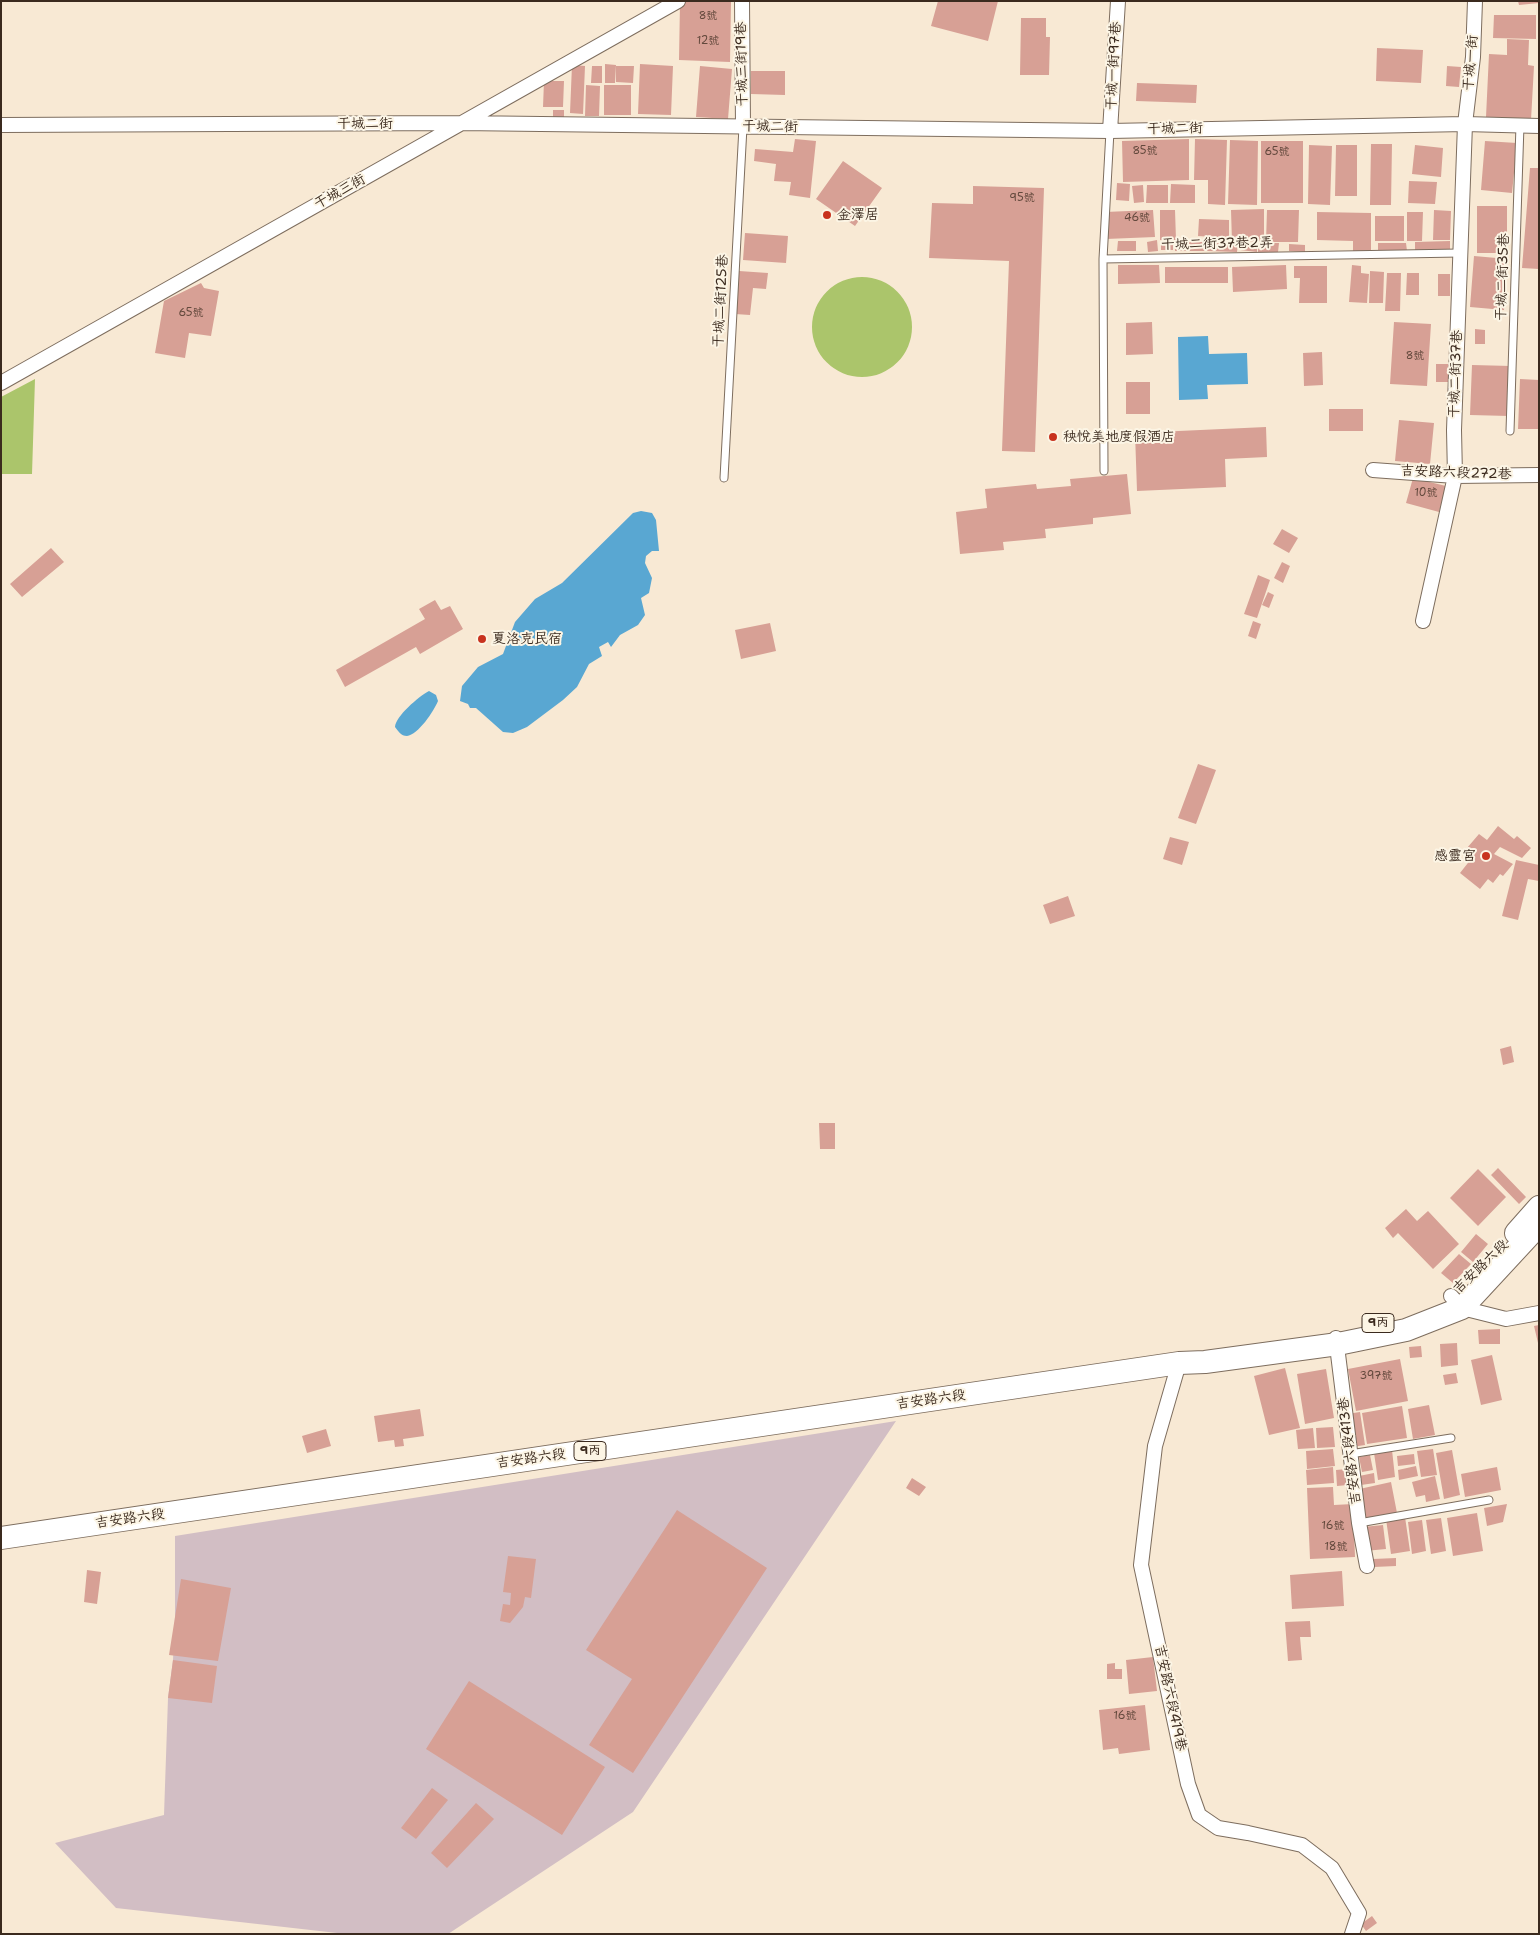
<!DOCTYPE html>
<html>
<head>
<meta charset="utf-8">
<style>
  body { margin:0 }
  #map { position:relative; width:1540px; height:1935px; overflow:hidden; background:#f8e9d4; font-family:"Shantell Sans",sans-serif }
  canvas { display:block }
  .frame { position:absolute; inset:0; border:2px solid #3b2a1e; pointer-events:none }
</style>
</head>
<body>
<div id="map">
<canvas width="1540" height="1935"></canvas>
<div class="frame"></div>
</div>
<script>
const ctx = document.querySelector('canvas').getContext('2d');
ctx.lineJoin = 'round';
function fillPath(path, color) { ctx.fillStyle = color; ctx.fill(path, 'evenodd'); }
function strokePath(path, color, width, dash) { ctx.strokeStyle = color; ctx.lineWidth = width; ctx.lineCap = dash ? 'butt' : 'round'; ctx.setLineDash(dash || []); ctx.stroke(path); }
function write(font, color, halo, rows, align = 'center') {
  ctx.font = font + ' "Shantell Sans","LXGW WenKai TC",sans-serif'; ctx.lineWidth = 4; ctx.setLineDash([]); ctx.textBaseline = 'middle'; ctx.strokeStyle = halo; ctx.fillStyle = color; for (const [text, x, y, turn = 0] of rows) {
    ctx.save(); ctx.translate(x, y); ctx.rotate((+turn || 0) * Math.PI / 180); ctx.textAlign = isNaN(turn) ? turn : align; if (halo) ctx.strokeText(text, 0, 0); ctx.fillText(text, 0, 0); ctx.restore();
  }
}
fillPath(new Path2D(`
  M896,1421L633,1812L448,1934H346L116,1908L55,1843L164,1815L168,1698L173,1660L175,1617V1536Z`), '#d2bec4');
fillPath(new Path2D(`
  M812 327a50 50 0 1 1 100 0a50 50 0 1 1-100 0Z
  M35,379L32,474H1V397Z`), '#abc56b');
fillPath(new Path2D(`
  M1208,336L1209,354L1247,353L1248,384L1207,385L1208,399L1179,400L1178,337Z
  M641,511L652,513L656,520L659,551H652L646,556L645,563L652,578L649,593L641,598L645,615L638,625L620,635L611,647L608,642L599,647L602,656L589,664L577,687L563,700L527,727L513,733L503,732L476,708H470L468,704L460,701L462,686L478,667L503,654L515,622L535,599L562,583L633,513Z
  M429,691L436,695L438,701C434,711 418,735 407,736C401,736 398,731 395,727C396,716 418,697 429,691Z`), '#59a7d2');
fillPath(new Path2D(`
  M684,1H731L730,62L679,60L680,3Z
  M938,1H998L988,41L931,26Z
  M1518,1H1539V3L1519,5Z
  M1494,15H1536V39L1493,38Z
  M1021,18H1046V37H1050L1049,75H1020Z
  M1507,39L1529,40L1528,65L1534,66L1531,120L1486,117L1489,54L1507,55Z
  M1377,48L1423,50L1421,83L1376,81Z
  M605,64L616,65L615,83H605Z
  M640,64L673,66L671,115L638,114Z
  M572,65L585,66L583,114L570,113Z
  M592,66H602V83H591Z
  M616,66H634L633,83L616,82Z
  M700,66L732,69L728,119L696,117Z
  M1447,66L1461,67L1459,87L1446,86Z
  M751,71H785V95L751,94Z
  M544,81H564L563,107H543Z
  M1137,83L1197,85L1196,103L1136,101Z
  M586,85L600,86L599,116H585Z
  M604,85H631V115H604Z
  M553,110H564V118H553Z
  M795,139L816,141L810,198L789,195L791,182L774,181L776,164L754,161L755,149L793,152Z
  M1189,139V180L1123,182L1122,141Z
  M1195,139L1227,140L1225,205L1208,204V180H1194Z
  M1230,140L1258,141L1257,205L1228,204Z
  M1261,141H1303V203H1261Z
  M1485,141L1517,143L1512,193L1481,190Z
  M1371,144H1392L1391,205H1370Z
  M1309,145L1332,146L1330,205L1308,204Z
  M1336,145H1357V196H1335Z
  M1415,145L1443,148L1441,177L1412,174Z
  M843,161L882,188L855,226L816,199Z
  M1530,168H1539V269L1522,268Z
  M1409,181L1437,182L1435,204L1408,203Z
  M1117,183L1130,184L1129,201L1116,200Z
  M1171,184L1195,185V203H1170Z
  M1143,185L1144,202L1134,203L1132,186Z
  M1147,185H1168V203H1146Z
  M973,186L1044,188L1035,452L1002,451L1009,261L929,258L932,203L973,204Z
  M1477,206H1507V253H1477Z
  M1264,209V241L1232,242L1231,210Z
  M1153,210L1155,237L1106,239L1105,212Z
  M1160,210H1175L1176,240H1160Z
  M1267,210H1299L1298,242H1266Z
  M1434,210L1451,211L1450,240H1433Z
  M1317,212L1371,213V252H1353V241L1317,240Z
  M1407,212H1423L1422,241H1407Z
  M1375,216H1404V241H1375Z
  M1199,219L1229,220V238L1198,236Z
  M745,233L788,236L786,263L743,260Z
  M1157,240L1158,251L1148,252L1147,242Z
  M1118,241H1136V251H1117Z
  M1450,241V251L1415,252V242Z
  M1161,242H1173V250H1161Z
  M1175,242H1205V251H1175Z
  M1207,243H1238L1237,252L1207,251Z
  M1240,243L1257,244V252L1240,250Z
  M1258,243H1279L1278,252H1258Z
  M1378,243H1406L1407,251H1378Z
  M1289,244L1305,245V252L1289,251Z
  M1474,256L1508,259L1504,310L1470,307Z
  M1118,265H1159L1160,283L1118,284Z
  M1286,265L1287,289L1233,292L1232,267Z
  M1352,265L1361,266V273L1369,274L1367,303L1349,302Z
  M1294,266H1327V303H1299L1300,278H1294Z
  M1165,267H1228V283H1165Z
  M739,271L768,273L766,289L753,288L750,315L735,314Z
  M1370,271L1384,272L1383,303H1369Z
  M1387,273H1401L1400,311H1385Z
  M1407,273H1419V295H1406Z
  M1438,274H1450V296H1438Z
  M201,283L204,288L219,291L211,336L189,333L185,358L155,353L164,301Z
  M1152,322L1153,354L1126,355V323Z
  M1394,322L1431,324L1427,386L1390,384Z
  M1475,329L1485,330V344H1475Z
  M1322,352L1323,385L1304,386L1303,353Z
  M1436,364H1449V382H1436Z
  M1472,365L1511,366L1509,416L1470,415Z
  M1520,379L1539,380V429H1518Z
  M1126,382H1150V414H1126Z
  M1329,409H1363V431H1329Z
  M1399,420L1434,423L1430,464L1395,461Z
  M1266,427L1267,457L1225,459L1226,487L1137,491L1135,433Z
  M1127,474L1131,514L1093,518V524L1045,529L1046,538L1003,542L1004,550L960,554L956,512L987,508L985,489L1036,484L1037,489L1071,486L1070,479Z
  M1413,478L1446,486L1439,512L1406,503Z
  M1282,529L1298,538L1289,553L1273,544Z
  M51,548L64,562L22,597L10,584Z
  M1282,562L1290,566L1283,583L1274,578Z
  M1258,575L1270,580L1257,618L1244,614Z
  M1268,592L1274,595L1269,608L1262,605Z
  M435,600L441,610L450,606L463,629L420,654L416,647L345,687L336,670L425,619L419,609Z
  M1253,621L1261,624L1256,639L1248,636Z
  M770,623L776,651L741,659L735,630Z
  M1198,764L1216,770L1196,824L1178,818Z
  M1498,826L1514,839L1517,836L1531,848L1522,858L1500,847L1494,854L1513,864L1503,876L1500,874L1493,883L1488,879L1480,889L1460,873L1475,854L1467,848L1479,834L1487,840Z
  M1170,837L1189,842L1182,865L1163,859Z
  M1516,860L1539,865V881L1528,879L1518,920L1502,916Z
  M1068,896L1075,916L1050,924L1043,905Z
  M1511,1046L1514,1062L1503,1065L1500,1049Z
  M819,1123H835V1149H820Z
  M1498,1168L1526,1197L1519,1204L1491,1175Z
  M1478,1169L1506,1197L1478,1226L1450,1198Z
  M1406,1209L1417,1221L1428,1211L1459,1244L1433,1269L1398,1233L1393,1238L1385,1228Z
  M1476,1234L1488,1244L1473,1262L1461,1252Z
  M1459,1254L1471,1264L1453,1283L1441,1273Z
  M1539,1325V1343H1538L1534,1326Z
  M1500,1329V1344H1479L1478,1330Z
  M1457,1343L1458,1365L1441,1367L1440,1344Z
  M1421,1346L1422,1357L1410,1358L1409,1347Z
  M1492,1355L1502,1400L1481,1405L1471,1360Z
  M1400,1359L1408,1401L1356,1411L1348,1369Z
  M1285,1368L1300,1428L1269,1435L1254,1376Z
  M1326,1369L1334,1418L1305,1424L1297,1374Z
  M1456,1373L1458,1383L1445,1385L1443,1375Z
  M1429,1405L1435,1435L1413,1439L1408,1409Z
  M1402,1406L1407,1438L1367,1444L1362,1413Z
  M420,1409L424,1436L403,1439L404,1446L395,1447L394,1440L378,1442L374,1416Z
  M1360,1412L1365,1445L1352,1447L1347,1414Z
  M1333,1427L1335,1447L1317,1448L1316,1428Z
  M1313,1428L1315,1448L1298,1449L1296,1430Z
  M326,1429L331,1446L307,1453L302,1436Z
  M1333,1449L1335,1466L1307,1469L1306,1451Z
  M1433,1449L1437,1475L1421,1477L1417,1451Z
  M1392,1450L1395,1477L1378,1480L1374,1453Z
  M1452,1450L1460,1495L1444,1499L1436,1453Z
  M1414,1454L1415,1464L1398,1466L1397,1456Z
  M1370,1455L1373,1470L1362,1472L1359,1457Z
  M1416,1466L1418,1476L1399,1480L1398,1470Z
  M1333,1467L1334,1483L1307,1485L1306,1470Z
  M1497,1467L1501,1490L1465,1497L1461,1474Z
  M1347,1469L1348,1485L1337,1486L1336,1470Z
  M1374,1473L1375,1483L1361,1485L1359,1476Z
  M1435,1476L1440,1499L1426,1502L1425,1495L1416,1497L1412,1482Z
  M912,1478L926,1487L919,1496L906,1488Z
  M1391,1482L1397,1513L1362,1521L1355,1490Z
  M1333,1487L1334,1505L1353,1504L1355,1557L1310,1559L1307,1488Z
  M1507,1504L1503,1522L1487,1526L1484,1508Z
  M677,1510L767,1568L633,1773L589,1745L632,1679L586,1650Z
  M1477,1513L1483,1551L1453,1556L1447,1518Z
  M1405,1517L1410,1551L1391,1554L1386,1519Z
  M1441,1518L1446,1551L1431,1554L1426,1520Z
  M1422,1520L1426,1551L1412,1554L1408,1522Z
  M1383,1525L1386,1549L1365,1551L1363,1527Z
  M508,1556L536,1559L531,1598L525,1597L523,1607L510,1623L500,1621L503,1604L510,1605L511,1593L503,1592Z
  M1396,1558V1566L1374,1567L1373,1559Z
  M87,1570L101,1572L97,1604L84,1602Z
  M1342,1571L1344,1606L1292,1609L1290,1575Z
  M181,1579L231,1588L218,1661L169,1655Z
  M1310,1621L1311,1637H1300L1302,1660L1288,1661L1285,1622Z
  M1153,1657L1157,1691L1129,1694L1126,1660Z
  M173,1660L217,1666L212,1703L168,1698Z
  M1115,1663V1669H1122V1679H1107V1664Z
  M469,1681L605,1767L562,1835L426,1749Z
  M1145,1705L1150,1750L1119,1754L1118,1748L1103,1750L1099,1710Z
  M432,1788L448,1800L416,1839L401,1828Z
  M476,1803L494,1819L447,1868L431,1853Z
  M1372,1916L1377,1923L1366,1931L1361,1924Z`), '#d7a095');
const lane = new Path2D(`
  M1110,131L1103,259L1460,253
  M1103,259L1104,471
  M1510,431L1520,125
  M724,478L743,127
  M1350,1454L1451,1438
  M1359,1523L1489,1500`);
const street = new Path2D(`
  M742,1L743,127
  M1,125L460,123L1110,131L1465,124L1539,126
  M1110,131L1118,1
  M1,383L678,1
  M1373,470L1455,476L1539,475
  M1423,621L1455,476L1454,430L1465,124L1473,57L1475,1
  M1451,1296L1462,1308L1506,1319L1539,1313
  M1336,1338L1359,1523L1367,1566
  M1179,1363L1155,1446L1141,1565L1188,1784L1199,1815L1218,1828L1248,1833L1302,1845L1332,1868L1359,1913L1352,1934`);
const primary = new Path2D(`
  M1516,1233L1539,1207
  M1,1538L1179,1363L1205,1362L1338,1344L1406,1330L1462,1308L1539,1225`);
strokePath(lane, '#7d6d5e', 9);
strokePath(street, '#7d6d5e', 16);
strokePath(primary, '#7d6d5e', 24);
strokePath(lane, '#fff', 7);
strokePath(street, '#fff', 14);
strokePath(primary, '#fff', 22);
for (const [x, y, r, color] of [
  [827,215,5,"#c8321e"],
  [1053,437,5,"#c8321e"],
  [482,639,5,"#c8321e"],
  [1486,856,5,"#c8321e"]
]) { const dot = new Path2D(); dot.arc(x, y, r, 0, 2 * Math.PI); ctx.fillStyle = color; ctx.fill(dot); strokePath(dot, '#fcf5e5', 2); }
write('11px', '#62483c', null, [
  ["8號",708,16],
  ["12號",708,41],
  ["85號",1145,151],
  ["65號",1277,152],
  ["95號",1022,198],
  ["46號",1137,218],
  ["65號",191,313],
  ["8號",1415,356],
  ["10號",1426,493],
  ["397號",1376,1376],
  ["16號",1333,1526],
  ["18號",1336,1547],
  ["16號",1125,1716]
]);
for (const [x, y, w] of [
  [1378,1323,32],
  [590,1451,32]
]) { const box = new Path2D(); box.roundRect(x - w / 2, y - 9.5, w, 19, 4); ctx.fillStyle = '#fcf5e5'; ctx.fill(box); strokePath(box, '#3b2a1e', 1); }
write('bold 12px', '#3b2a1e', null, [
  ["9丙",1378,1323],
  ["9丙",590,1451]
]);
write('14px', '#3b2a1e', '#fcf5e5', [
  ["干城一街",1471,63,-85],
  ["干城三街19巷",742,64,-91],
  ["干城一街97巷",1114,66,-87],
  ["干城二街",365,124],
  ["干城二街",770,127,1],
  ["干城二街",1175,129,-1],
  ["干城三街",340,192,-29],
  ["干城二街37巷2弄",1217,244,-1],
  ["干城二街35巷",1503,277,-88],
  ["干城二街125巷",721,301,-87],
  ["干城二街37巷",1456,374,-88],
  ["吉安路六段272巷",1456,473,2],
  ["吉安路六段",1481,1267,-44],
  ["吉安路六段",931,1400,-8],
  ["吉安路六段413巷",1350,1451,-97],
  ["吉安路六段",531,1459,-8],
  ["吉安路六段",130,1519,-8],
  ["吉安路六段419巷",1170,1698,78]
]);
write('14px', '#3b2a1e', '#fcf5e5', [
  ["金澤居",837,215],
  ["秧悦美地度假酒店",1063,437],
  ["夏洛克民宿",492,639],
  ["感靈宮",1476,856,"right"]
], 'left');
</script>
</body>
</html>
